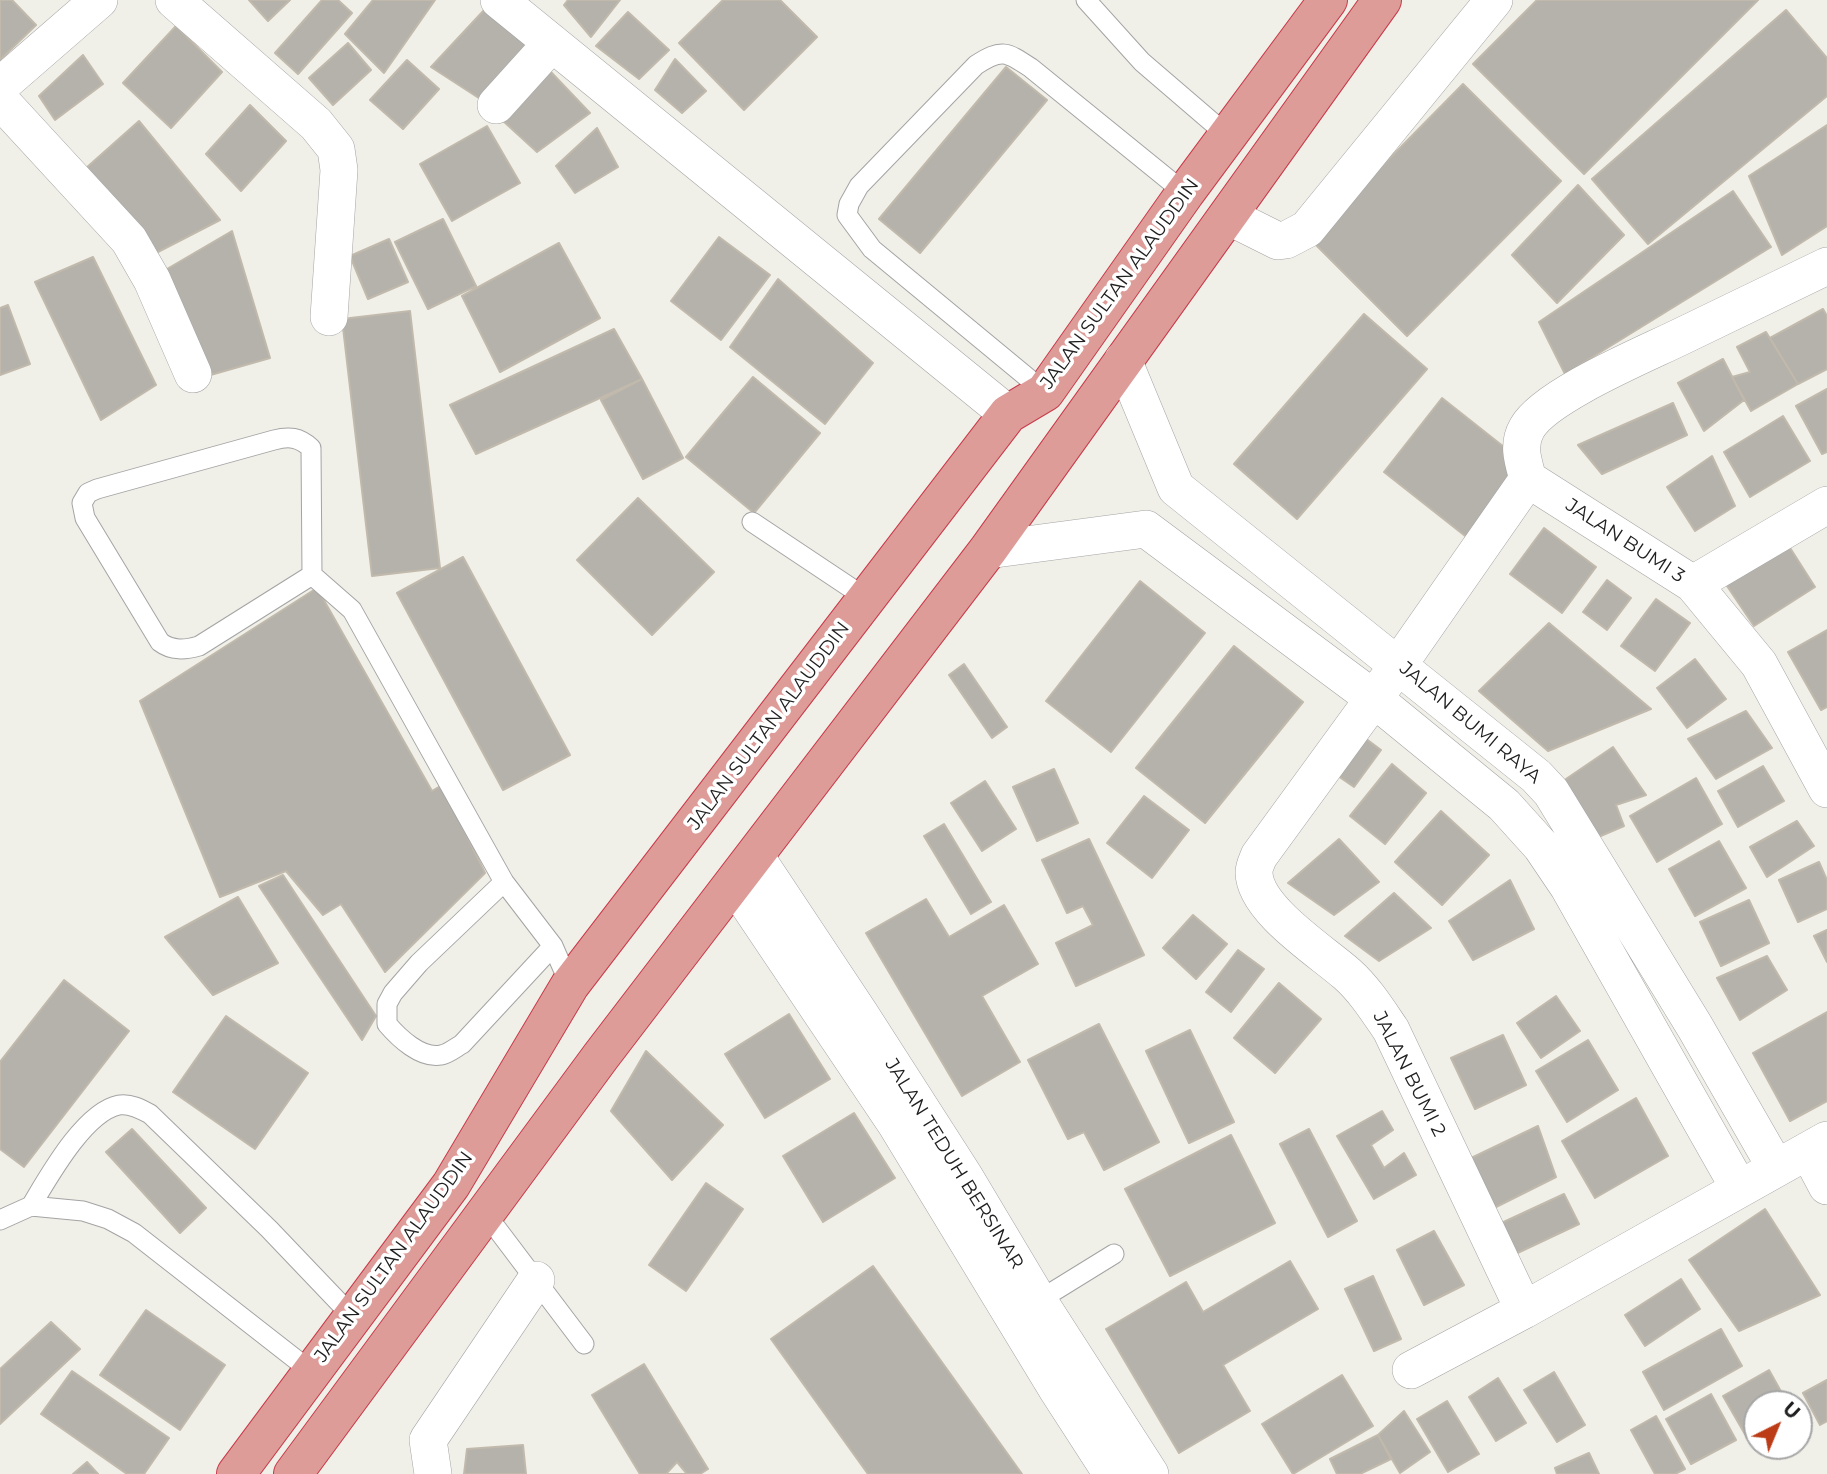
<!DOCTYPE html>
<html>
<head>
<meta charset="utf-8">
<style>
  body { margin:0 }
  #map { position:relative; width:1827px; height:1474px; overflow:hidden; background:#f0efe8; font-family:Montserrat,sans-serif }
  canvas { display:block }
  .north { position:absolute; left:1743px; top:1390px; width:70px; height:70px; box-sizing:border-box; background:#fff; border:2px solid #a6a6a6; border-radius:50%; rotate:43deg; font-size:19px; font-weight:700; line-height:28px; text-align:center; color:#202020 }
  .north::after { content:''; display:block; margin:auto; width:24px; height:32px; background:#bb3c16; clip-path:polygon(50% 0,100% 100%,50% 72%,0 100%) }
</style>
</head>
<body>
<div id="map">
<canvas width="1827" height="1474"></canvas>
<div class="north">U</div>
</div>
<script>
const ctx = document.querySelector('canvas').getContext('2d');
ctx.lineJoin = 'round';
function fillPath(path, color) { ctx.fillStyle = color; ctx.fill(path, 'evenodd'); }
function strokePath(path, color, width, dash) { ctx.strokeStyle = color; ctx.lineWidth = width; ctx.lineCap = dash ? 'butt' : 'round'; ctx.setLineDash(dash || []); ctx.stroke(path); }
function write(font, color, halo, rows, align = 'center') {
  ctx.font = font + ' Montserrat,sans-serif'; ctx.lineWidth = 7; ctx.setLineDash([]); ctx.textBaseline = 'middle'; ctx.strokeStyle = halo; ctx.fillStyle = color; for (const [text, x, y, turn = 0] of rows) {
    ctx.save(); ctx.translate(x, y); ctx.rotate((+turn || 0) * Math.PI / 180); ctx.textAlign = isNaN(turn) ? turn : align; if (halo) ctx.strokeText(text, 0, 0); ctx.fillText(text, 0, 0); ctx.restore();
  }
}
const building = new Path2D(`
  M0,0H12L36,25L0,60Z
  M249,0H290L268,21Z
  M322,0H338L352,13L298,74L275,53Z
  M373,0H435L384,73L345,34Z
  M568,0H620L591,37L564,5Z
  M723,0H780L817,37L744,110L679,43Z
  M1537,0H1758L1584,174L1473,64Z
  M486,8L540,52L488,104L431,67Z
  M1786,10L1827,58V96L1648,244L1592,179Z
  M628,12L669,50L639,79L596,46Z
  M176,26L222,72L171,128L123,83Z
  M348,43L371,70L333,105L309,78Z
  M83,55L103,84L55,120L39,96Z
  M675,59L706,91L682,113L655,90Z
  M407,60L439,89L403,129L370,100Z
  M1006,67L1047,100L920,253L879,219Z
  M549,70L590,113L537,152L502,120Z
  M1463,84L1561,181L1407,336L1310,239Z
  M250,105L286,141L241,191L206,154Z
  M139,121L220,220L154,254L85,169Z
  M1827,125V226L1782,255L1749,176Z
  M487,126L520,183L452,221L420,164Z
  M597,128L618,167L575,193L556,166Z
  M1578,185L1624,235L1557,303L1512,255Z
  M1733,191L1771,247L1565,374L1539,322Z
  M443,219L476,286L428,309L395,242Z
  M232,231L270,358L200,378L167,269Z
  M719,237L770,275L721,340L671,301Z
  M389,239L408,282L368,299L350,256Z
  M559,243L600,318L500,372L462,296Z
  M93,257L156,385L101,420L35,282Z
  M778,279L873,363L825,424L730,347Z
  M8,305L30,364L0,375V308Z
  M1823,309L1827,316V369L1798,384L1770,338Z
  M410,311L440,568L372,576L342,319Z
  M1364,314L1427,369L1297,519L1234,464Z
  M614,329L642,379L476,454L450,405Z
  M1766,332L1798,384L1751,411L1732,377L1750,372L1737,347Z
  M1723,359L1744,400L1704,431L1678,383Z
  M753,377L820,433L754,513L686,457Z
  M642,379L683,458L643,479L601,400Z
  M1827,389V452L1822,454L1796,406Z
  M1442,398L1504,447L1515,480L1469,539L1384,472Z
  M1673,403L1687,435L1602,474L1578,445Z
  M1783,416L1810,461L1750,497L1724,452Z
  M1712,456L1735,506L1695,531L1667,487Z
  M638,498L714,572L652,635L577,560Z
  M1544,528L1596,567L1562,613L1510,574Z
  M1785,540L1815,587L1754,626L1725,583Z
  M463,557L570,755L503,790L397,593Z
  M1607,580L1631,598L1607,630L1583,612Z
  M1140,581L1205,633L1111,752L1046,701Z
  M317,588L432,791L442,785L485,873L385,972L341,904L323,915L286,871L220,897L140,701Z
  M1656,599L1690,623L1655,671L1621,646Z
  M1549,623L1651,709L1548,751L1479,691Z
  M1827,630V707L1821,710L1788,652Z
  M1234,646L1303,702L1205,823L1136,768Z
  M1695,659L1726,699L1687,728L1657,688Z
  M964,664L1007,727L992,738L949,675Z
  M1746,711L1772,748L1716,779L1688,739Z
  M1365,738L1381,750L1354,787L1338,776Z
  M1613,747L1646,795L1616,805L1624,826L1596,838L1563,781Z
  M1392,764L1426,793L1385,844L1350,816Z
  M1763,766L1784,801L1738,827L1718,791Z
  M1054,769L1078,823L1037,841L1013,787Z
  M1696,778L1722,824L1657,862L1630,816Z
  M985,781L1016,829L982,851L951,803Z
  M1144,796L1189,830L1152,878L1107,843Z
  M1441,811L1489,855L1442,905L1395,862Z
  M1797,821L1814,846L1767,877L1750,847Z
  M944,824L991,902L971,914L924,836Z
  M1089,839L1144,955L1076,986L1056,943L1093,925L1083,906L1067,913L1042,860Z
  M1339,839L1379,882L1334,915L1288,883Z
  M1719,841L1746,888L1695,916L1669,869Z
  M1819,862L1827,880V909L1798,922L1779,880Z
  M283,875L376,1016L362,1040L259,886Z
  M1510,880L1534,929L1473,960L1449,921Z
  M1394,893L1431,928L1379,961L1345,936Z
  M238,897L278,963L213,995L165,937Z
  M926,899L949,937L1004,905L1038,964L982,996L1020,1062L962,1096L866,933Z
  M1749,900L1769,943L1721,966L1700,922Z
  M1193,915L1227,944L1196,979L1163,948Z
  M1827,930V962L1814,936Z
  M1238,950L1264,969L1231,1012L1206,992Z
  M1767,956L1787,990L1740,1020L1717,978Z
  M64,980L129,1031L24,1167L0,1149V1062Z
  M1279,983L1321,1019L1275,1073L1234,1038Z
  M1556,996L1580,1031L1541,1058L1517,1023Z
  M1827,1012V1101L1790,1121L1753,1053Z
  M789,1014L830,1079L765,1118L725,1054Z
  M226,1016L308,1073L255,1149L173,1092Z
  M1099,1024L1159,1142L1104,1170L1084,1132L1068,1139L1028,1060Z
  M1190,1030L1234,1122L1189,1143L1146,1051Z
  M1503,1035L1526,1085L1475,1109L1451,1058Z
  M1588,1040L1618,1090L1567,1122L1536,1071Z
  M646,1051L723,1125L672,1180L611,1111Z
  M1636,1098L1668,1156L1595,1198L1562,1141Z
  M1382,1111L1393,1130L1371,1145L1384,1168L1404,1153L1416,1175L1374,1199L1337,1136Z
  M854,1113L895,1178L823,1222L783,1156Z
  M1538,1126L1556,1177L1492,1209L1465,1161Z
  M132,1129L206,1208L180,1233L106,1152Z
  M1309,1129L1357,1221L1328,1237L1280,1144Z
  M1231,1135L1275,1223L1170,1276L1125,1189Z
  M706,1183L743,1209L686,1291L649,1265Z
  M1564,1194L1579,1224L1509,1257L1495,1226Z
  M1765,1209L1820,1295L1739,1331L1689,1260Z
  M1434,1231L1464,1285L1424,1305L1397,1250Z
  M1290,1261L1318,1309L1223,1365L1250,1411L1179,1453L1106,1329L1186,1282L1203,1312Z
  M873,1266L1022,1474H868L771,1339Z
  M1373,1276L1401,1339L1374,1351L1345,1289Z
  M1681,1279L1700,1309L1645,1346L1625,1315Z
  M146,1310L225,1365L180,1430L100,1375Z
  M51,1322L80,1349L0,1424V1369Z
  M1721,1329L1742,1366L1664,1410L1643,1372Z
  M644,1364L708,1469L700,1474H640L592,1395Z
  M1769,1370L1788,1404H1757V1439L1750,1443L1723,1396Z
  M72,1371L169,1438L144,1474H127L41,1414Z
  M1554,1372L1585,1425L1557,1442L1524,1390Z
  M1342,1375L1373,1426L1293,1474L1262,1424Z
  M1498,1378L1526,1423L1496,1441L1469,1397Z
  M1827,1380V1421L1820,1425L1803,1393Z
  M1711,1394L1736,1440L1691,1464L1666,1419Z
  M1447,1401L1479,1454L1448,1472L1417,1419Z
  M1404,1411L1430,1452L1400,1473L1378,1435Z
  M1656,1416L1685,1469L1675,1474H1655L1631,1430Z
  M1378,1435L1391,1459L1360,1474H1337L1330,1459Z
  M523,1445L526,1474H464L467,1449Z
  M1589,1453L1599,1474H1557L1555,1468Z
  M87,1462L98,1474H73Z
  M677,1462L687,1474H666Z`);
fillPath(building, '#b5b2ab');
strokePath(building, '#c0b9ac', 2);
const lane = new Path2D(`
  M1086,0L1142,62L1227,135
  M1045,392L872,249L847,215L849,204L859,186L976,65C1002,48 1007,52 1031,68L1185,193
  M752,522L866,598
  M312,575L199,646C185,650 172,651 160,642L85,518L82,503L88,493L97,489L274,440C289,436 299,437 311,448L312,575L352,610L504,882L553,946L570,985
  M504,882L419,963L393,993L387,1004V1024C399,1038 421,1059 441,1055C448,1054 455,1048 462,1044L553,946
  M31,1206C48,1178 84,1112 119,1105C130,1103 141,1109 150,1114L269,1229L353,1317
  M485,1213L584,1344
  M0,1220L31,1206L83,1211L108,1219L134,1233L312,1372
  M1033,1304L1114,1254`);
const street = new Path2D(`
  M174,0L316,124L336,149L339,170L329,317
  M499,0L1008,414
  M0,86L99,0
  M0,100L129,240L152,280L193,374
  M496,105L552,43
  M1228,216L1278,241L1286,240L1307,229L1494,0
  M1827,266C1777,290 1727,314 1678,338C1643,355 1545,396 1527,428C1517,445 1523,461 1528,479L1693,584L1759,664L1827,789
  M1123,360L1176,488L1536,776L1551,792L1695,1027L1776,1168
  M988,550L1146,529L1373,698L1504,805L1541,846L1568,886L1739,1188
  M1693,584L1827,505
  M755,856L860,1014L964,1176L1038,1300L1150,1474
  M734,883L896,1124L1057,1389L1112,1474
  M1809,1152L1827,1186
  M1524,1310L1391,1030C1378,1011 1365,990 1347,974C1321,951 1254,909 1254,872C1254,867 1257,861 1259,856L1399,664L1528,479
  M1411,1370L1524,1310L1827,1140
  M433,1474L428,1440L536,1280`);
const highway = new Path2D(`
  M236,1474L451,1185L570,985L1008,414L1045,392L1185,193L1328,0
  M293,1474L601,1056L988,550L1382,0`);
strokePath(lane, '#a4a4a4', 21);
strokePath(street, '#a4a4a4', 38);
strokePath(highway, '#c83b4a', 40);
strokePath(lane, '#fff', 19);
strokePath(street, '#fff', 37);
strokePath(highway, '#de9c99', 38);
write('19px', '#202020', '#fff', [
  ["JALAN SULTAN ALAUDDIN",1120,284,-54],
  ["JALAN BUMI 3",1625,541,33],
  ["JALAN BUMI RAYA",1470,723,40],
  ["JALAN SULTAN ALAUDDIN",769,726,-53],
  ["JALAN BUMI 2",1409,1074,63],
  ["JALAN TEDUH BERSINAR",954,1164,58],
  ["JALAN SULTAN ALAUDDIN",394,1257,-54]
]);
</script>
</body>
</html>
